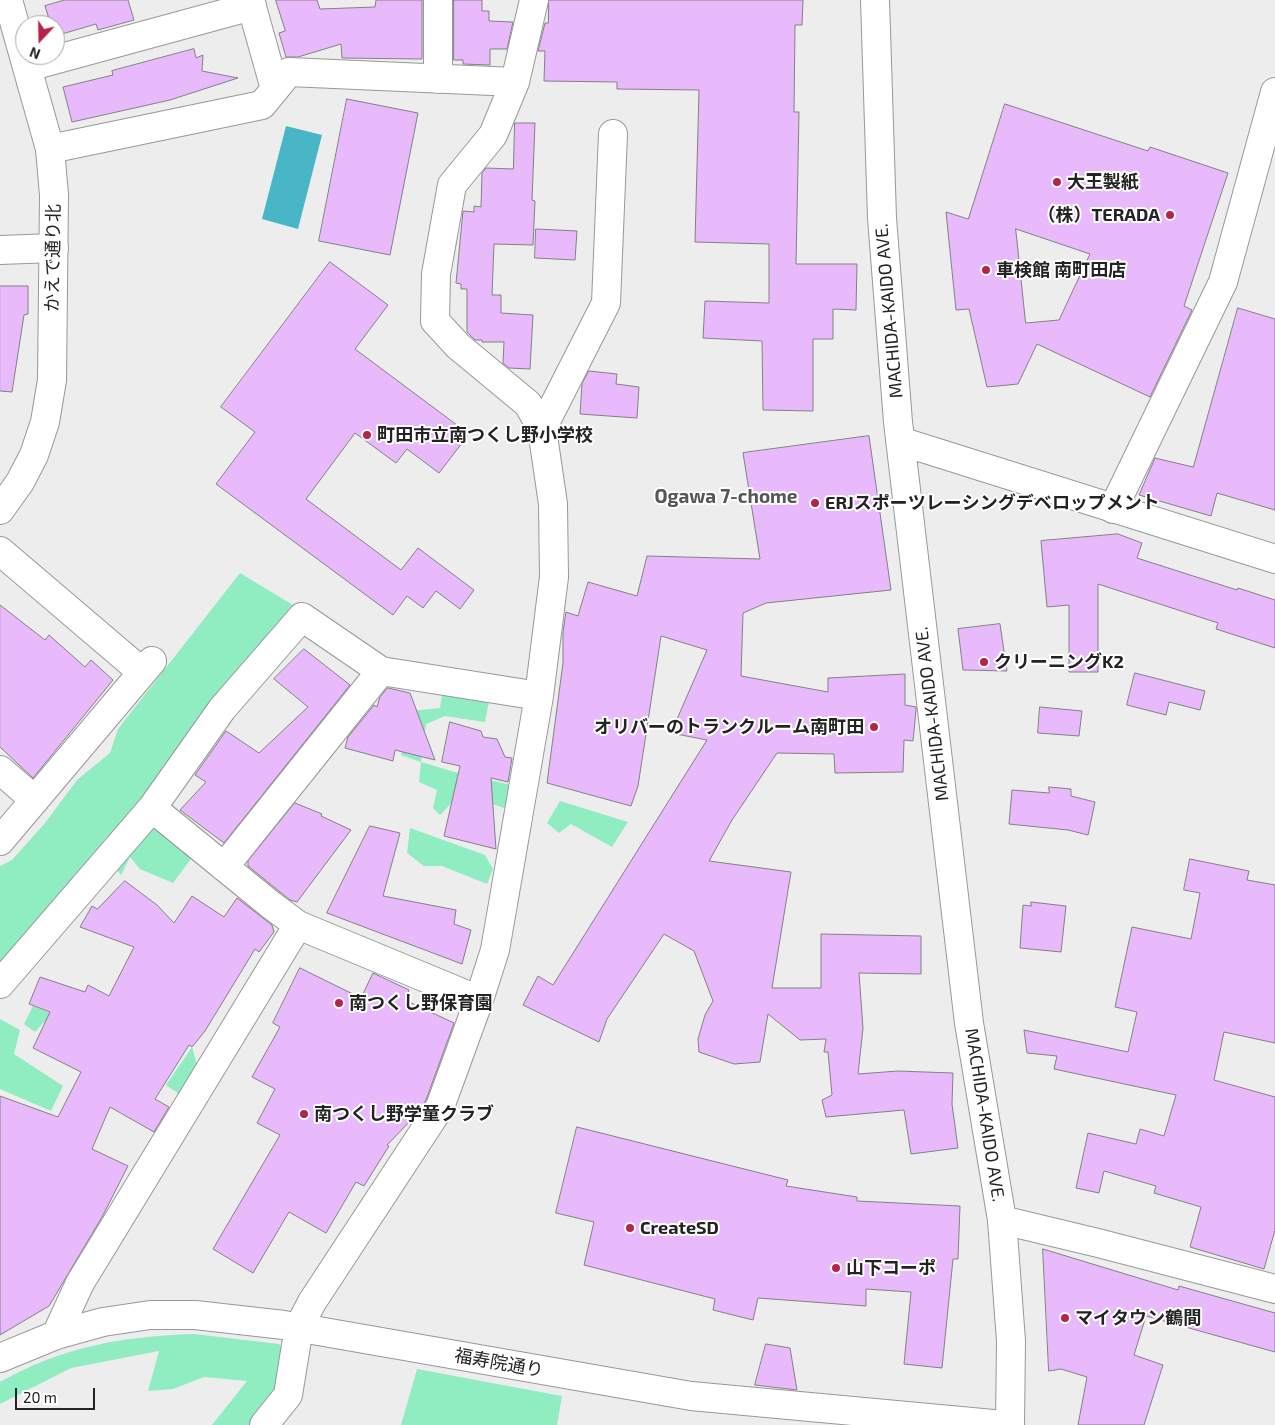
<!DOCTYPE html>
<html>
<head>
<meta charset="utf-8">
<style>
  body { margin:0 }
  #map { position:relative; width:1275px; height:1425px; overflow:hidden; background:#ededee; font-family:"Exo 2",sans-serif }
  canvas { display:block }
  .north { position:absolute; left:15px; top:15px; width:50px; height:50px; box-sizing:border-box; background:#fff; border:1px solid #a7a7a7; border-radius:50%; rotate:201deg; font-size:14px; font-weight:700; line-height:20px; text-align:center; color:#232324 }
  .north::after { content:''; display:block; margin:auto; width:18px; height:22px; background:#b52348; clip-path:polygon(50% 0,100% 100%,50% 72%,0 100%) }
  .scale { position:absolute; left:15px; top:1388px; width:80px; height:22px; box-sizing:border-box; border:2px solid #232324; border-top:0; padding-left:6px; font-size:15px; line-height:18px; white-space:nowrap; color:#232324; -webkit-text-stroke:4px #fff; paint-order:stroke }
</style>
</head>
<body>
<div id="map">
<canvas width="1275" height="1425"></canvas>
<div class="north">N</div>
<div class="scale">20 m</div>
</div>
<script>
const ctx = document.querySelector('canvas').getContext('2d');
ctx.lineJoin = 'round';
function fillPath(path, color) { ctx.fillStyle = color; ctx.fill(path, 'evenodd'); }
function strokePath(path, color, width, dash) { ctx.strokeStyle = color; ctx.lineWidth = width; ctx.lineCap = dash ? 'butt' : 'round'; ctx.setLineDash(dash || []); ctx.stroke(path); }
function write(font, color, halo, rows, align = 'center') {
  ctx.font = font + ' "Exo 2","Noto Sans JP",sans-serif'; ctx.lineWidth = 4; ctx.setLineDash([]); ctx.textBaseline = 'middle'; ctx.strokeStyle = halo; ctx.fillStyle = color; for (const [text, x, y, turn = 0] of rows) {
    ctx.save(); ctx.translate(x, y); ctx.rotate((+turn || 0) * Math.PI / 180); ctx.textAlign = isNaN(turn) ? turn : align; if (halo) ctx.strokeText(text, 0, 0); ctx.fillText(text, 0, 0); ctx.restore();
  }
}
fillPath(new Path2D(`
  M240,573L293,605L212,703L145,798L0,977V866L12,860L45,823L77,780L110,753L118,729Z
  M442,695L489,701L485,722L445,716L426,724L421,762L458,773L516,786L507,809L461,793L440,815L433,808L437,790L419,782L421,762L401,755L411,711L440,708Z
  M560,801L628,822L612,847L571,824L559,833L547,823Z
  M151,823L193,856L173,883L140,869L130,857L121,875L113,865Z
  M410,828L485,855L493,869L487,884L442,866H424L407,853Z
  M33,1006L86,1028L84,1036L44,1022L35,1032L24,1024Z
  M0,1019L20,1030L14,1054L63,1086L51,1111L0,1089Z
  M192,1047L199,1072L182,1096L166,1085Z
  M194,1334L279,1344L287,1355L280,1391L254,1425H212L247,1381L204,1377L173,1389L148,1391L159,1351L71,1368L0,1404V1382C61,1347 124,1336 194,1334Z
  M417,1369L562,1396L557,1425H401Z`), '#90ecc1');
fillPath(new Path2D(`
  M286,126L322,135L298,229L262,219Z`), '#49b6c7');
const building = new Path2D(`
  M65,0H128L134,20L98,30L96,24L55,36V25H51L45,6Z
  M276,0H317L320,9L375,7L376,0H422V59L342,58L341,44L298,57H286L279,33L285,31Z
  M454,0H482V11H489V21L513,22L507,49H490V65L463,64V60H454Z
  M549,0H803L802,25H795L794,112H799L796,264H857L856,310L833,309V339H813V411L763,410L762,341L703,338L705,301L769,303V244L695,242L699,90L617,89V82L544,81L545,51H538L545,23H548Z
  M194,49L196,58L203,55L202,71L238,78L170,100L72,122L63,87L113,75L112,71Z
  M347,99L418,113L390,255L319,241Z
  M1005,104L1148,151L1150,147L1228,173L1184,306L1192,310L1150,397L1037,344L1018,384L987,387L969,309L956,310L946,212L968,219ZM1016,229L1090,254L1059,320L1026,323Z
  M515,123H535L532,200L535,201L533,245L494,244L492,295H501V313L533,315L530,369L509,368L503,363L504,342H482V340H475L467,332V289H461V284L456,283L463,211L474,212V206L481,207L482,173L486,168L513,169Z
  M536,229L577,231L575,260L535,258Z
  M330,262L388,305L355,349L469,434L439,473L407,449L396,463L355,433L306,499L401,570L418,548L474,590L460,609L436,591L423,608L407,596L393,615L216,484L255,432L221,407Z
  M0,286H28V314L24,315L12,392L0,391Z
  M1238,308L1275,319V510L1217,493L1211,516L1139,495L1155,458L1193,467Z
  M589,371L617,374L616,384L639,387L637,418L580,414L582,384Z
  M869,436L891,590L766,603L743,613L741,676L828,692V678L905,674V705L916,707V710L913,741L904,740L903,772L835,773L834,754L777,753L732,820L709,861L791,872L772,988H821V934L921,936V974L859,973L863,1028L858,1074L898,1071L953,1073L952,1104L958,1148L911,1154L904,1110L826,1117L822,1100L832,1095L828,1052H824L826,1039L800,1040L768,1014L760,1062L734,1064L699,1052L698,1039L705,1015L713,1001L694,951L664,934L607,1019L599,1042L523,1005L538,976L553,985L707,740L671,733L707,650L661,636L638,786L631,806L547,783L563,663V632L566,612L578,616L588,582L637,596L647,556L760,559L743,453Z
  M1118,534L1142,543L1137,558L1237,590L1238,588L1275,600V648L1216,629L1218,623L1098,584V672H1069V605L1047,607L1041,541Z
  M0,605L45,640L49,635L85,667L91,660L113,680L33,778L0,747Z
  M1000,624L1007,671L963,670L958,629Z
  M304,649L350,685L224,843L180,810L206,782L195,775L226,731L259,753L308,707L274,679Z
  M1135,673L1205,691L1200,710L1169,702L1166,715L1127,705Z
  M388,688L410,693L435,760L395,750L393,761L345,748L348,737L374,705L377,707L380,697Z
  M1040,707L1082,711L1079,736L1038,733Z
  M450,722L481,731L483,737L497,739L505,757L512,758L508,782L491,778L496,849L444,836L460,766L442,762Z
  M1049,787L1071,789V796L1095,802L1088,835L1068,830L1009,824L1012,790L1049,793Z
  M295,803L322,814L321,816L351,830L297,902L290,900L248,866V861Z
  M370,826L400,833L383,896L456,910L454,924L471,930L462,964L327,913Z
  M1190,859L1249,871L1247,880L1275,885V1043L1224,1032L1214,1080L1275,1097V1230L1264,1269L1190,1247L1201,1207L1154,1193L1156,1186L1104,1171L1099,1193L1076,1188L1088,1133L1136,1144L1140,1129L1164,1136L1176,1095L1054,1069L1057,1056L1027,1053L1024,1030L1128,1052L1137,1012L1115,1007L1132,927L1191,939L1200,893L1184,890Z
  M125,881L157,905L174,923L192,896L224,917L237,898L272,925L274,932L259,952L255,949L205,1031L192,1047L189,1045L155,1099L169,1107L154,1132L110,1107L92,1149L128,1166L102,1217L49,1306L0,1335V1096L58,1117L81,1072L33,1048L50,1012L29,1004L40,977L85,992L88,985L109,996L134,947L80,927L92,906L97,909Z
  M1031,902L1066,906L1061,952L1020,948L1023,905L1031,906Z
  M300,968L361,998L373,973L409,990L405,1000L454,1023L426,1100L415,1116L387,1145L389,1146L364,1186L356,1182L326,1233L289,1212L253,1273L213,1249L280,1135L257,1123L275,1089L252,1077L280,1027L273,1023Z
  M577,1127L788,1180L786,1186L857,1197V1201L960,1206L958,1259H953L942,1368L904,1364L911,1292L866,1289V1306L758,1298L753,1320L713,1310L715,1299L584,1265L594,1222L556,1213Z
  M1043,1249L1178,1290L1179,1286L1275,1313V1352L1146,1316L1134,1355L1163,1365L1144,1425H1078L1087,1377L1061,1369L1049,1371Z
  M766,1344L790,1348L797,1390L755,1385Z`);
fillPath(building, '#e8bafb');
strokePath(building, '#828182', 1);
const street = new Path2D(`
  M250,0L275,89
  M438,0V79
  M28,67L252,6
  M50,149L262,105L289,72L515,82
  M0,250L54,248
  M542,429L606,303L613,134
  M1113,509L1223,282L1275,92
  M0,551L142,672
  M0,770L35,800
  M152,808L271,905L298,925L479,1000
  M0,841L152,661
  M224,867L381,671
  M0,984L152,808L222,709L302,617L381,671L539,696
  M1002,1220L1098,1243L1275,1289
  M56,1335L80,1283L298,925
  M264,1425L288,1395L299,1327L312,1302L440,1107L479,1000L495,950L539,696L554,577L553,504L542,429L528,404L458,346L435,321L436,274L452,185L493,135L515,82L534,0`);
const secondary = new Path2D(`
  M875,0L882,218L898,422L969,1023L1002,1220L1011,1341L1010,1425
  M900,441L1275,559
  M0,510L20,482L34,455L45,422L52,380L54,195L50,149L8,0
  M0,1358L56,1335L103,1322L150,1315H195L284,1325L691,1396L1004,1425`);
strokePath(street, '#989899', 30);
strokePath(secondary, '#989899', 30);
strokePath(street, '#fff', 28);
strokePath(secondary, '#fff', 28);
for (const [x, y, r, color] of [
  [1057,182,5,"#b52348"],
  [1170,215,5,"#b52348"],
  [986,270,5,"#b52348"],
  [367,435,5,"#b52348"],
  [815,503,5,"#b52348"],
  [984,662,5,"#b52348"],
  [874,727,5,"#b52348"],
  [339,1003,5,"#b52348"],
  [304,1114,5,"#b52348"],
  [630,1228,5,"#b52348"],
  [836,1268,5,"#b52348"],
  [1065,1318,5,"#b52348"]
]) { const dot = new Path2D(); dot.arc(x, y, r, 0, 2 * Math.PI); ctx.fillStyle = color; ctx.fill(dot); strokePath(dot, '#fff', 2); }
write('bold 18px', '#232324', '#fff', [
  ["大王製紙",1067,182],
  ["（株）TERADA",1160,215,"right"],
  ["車検館 南町田店",996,270],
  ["町田市立南つくし野小学校",377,435],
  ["ERJスポーツレーシングデベロップメント",825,503],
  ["クリーニングK2",994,662],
  ["オリバーのトランクルーム南町田",864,727,"right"],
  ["南つくし野保育園",349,1003],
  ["南つくし野学童クラブ",314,1114],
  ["CreateSD",640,1228],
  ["山下コーポ",846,1268],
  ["マイタウン鶴間",1075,1318]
], 'left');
write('18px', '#232324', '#fff', [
  ["かえで通り北",53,258,-89],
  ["MACHIDA-KAIDO AVE.",889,311,-95],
  ["MACHIDA-KAIDO AVE.",932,714,-97],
  ["MACHIDA-KAIDO AVE.",985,1115,81],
  ["福寿院通り",499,1363,10]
]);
write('bold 19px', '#555657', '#fff', [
  ["Ogawa 7-chome",726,497]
]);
</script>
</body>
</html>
